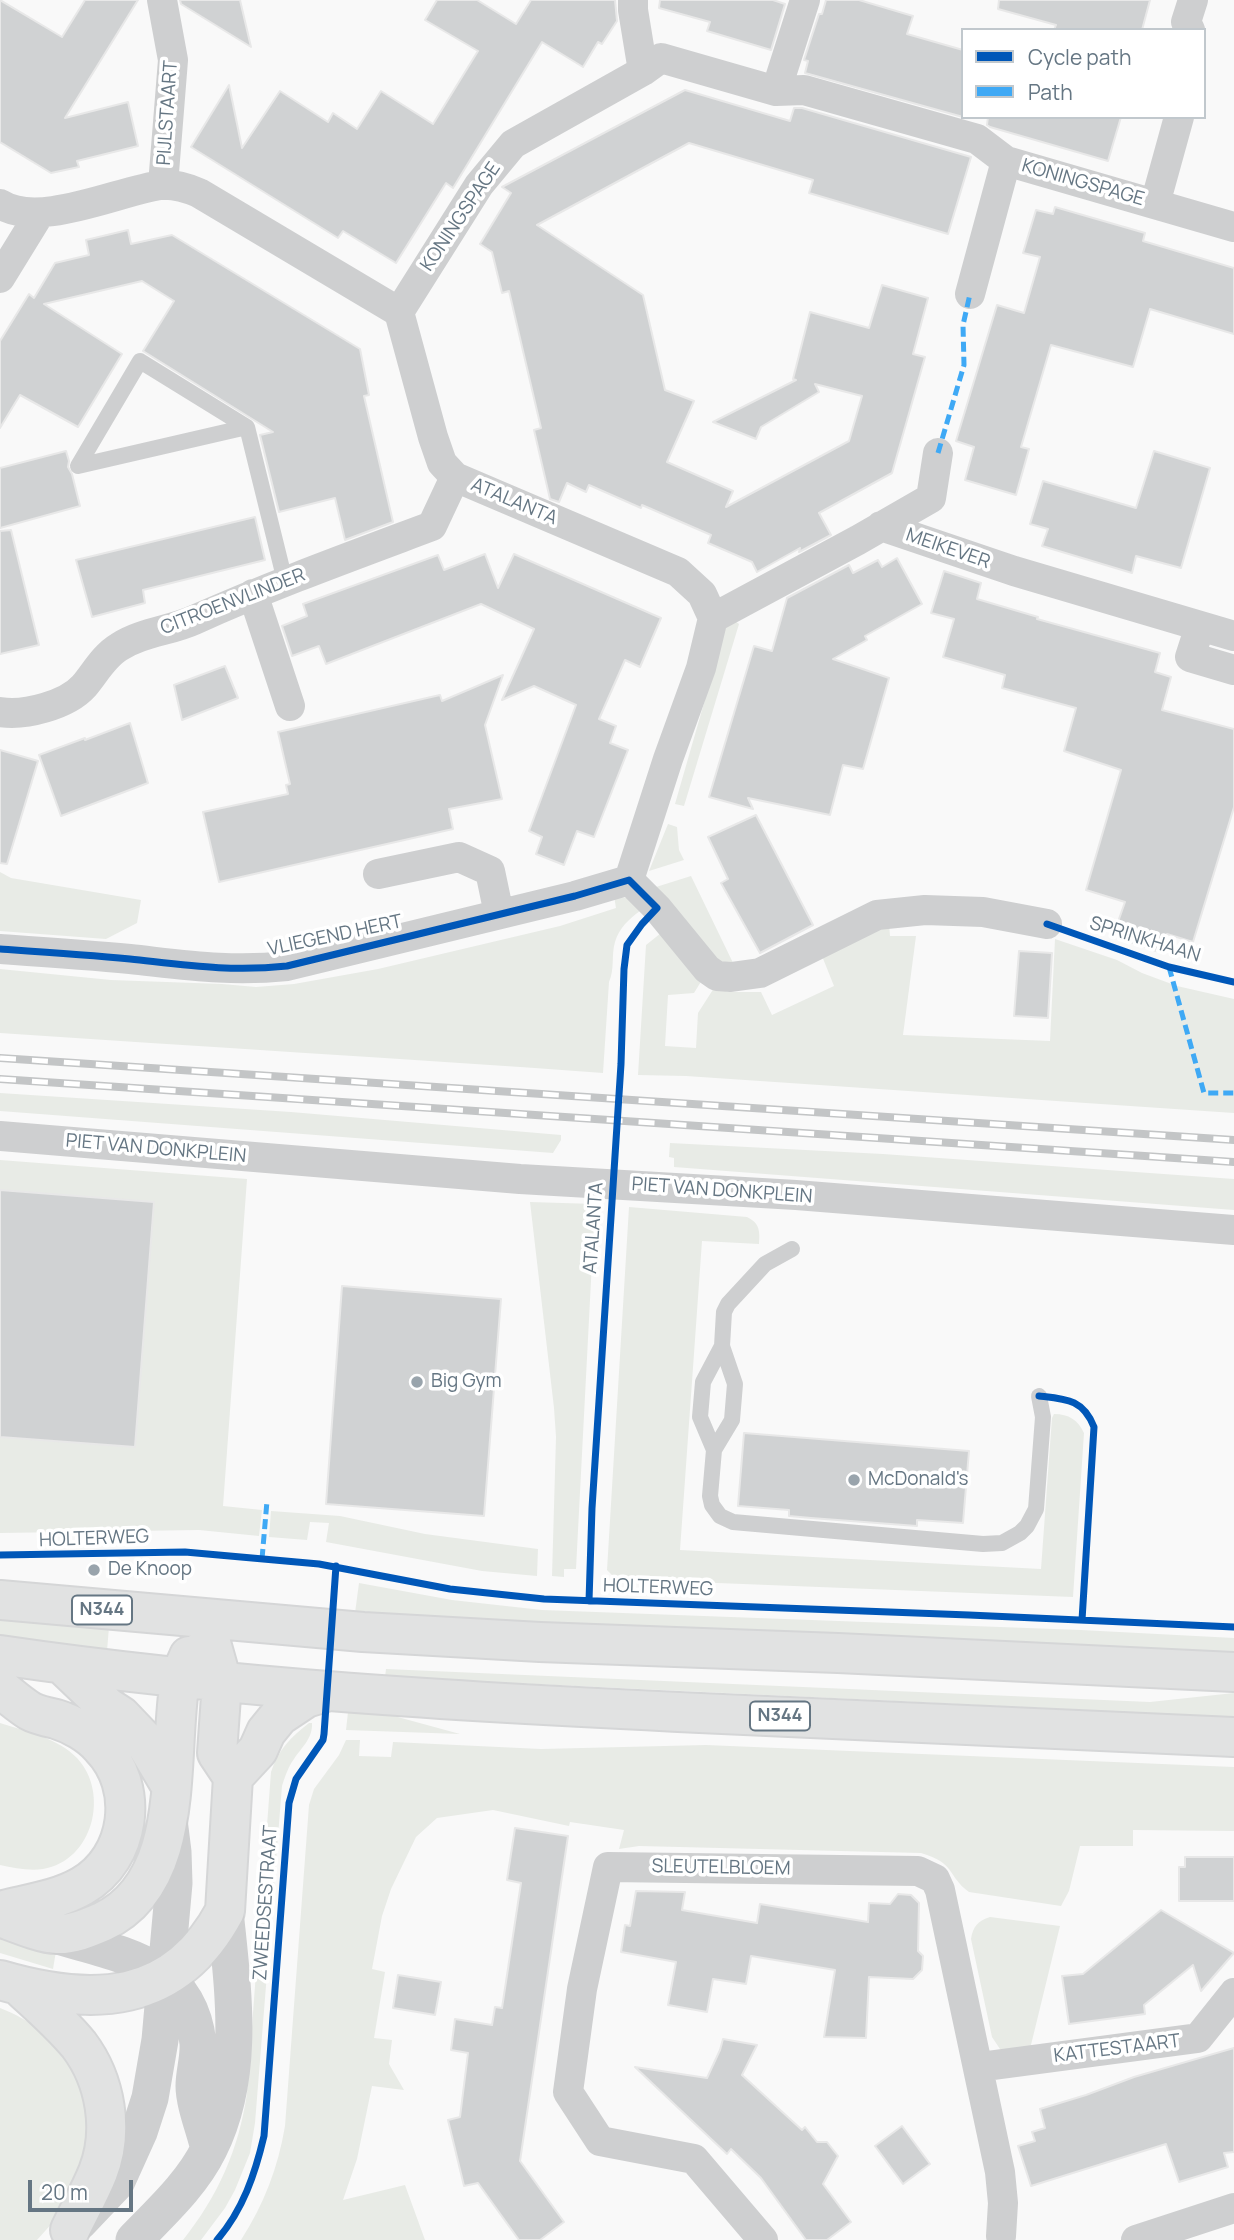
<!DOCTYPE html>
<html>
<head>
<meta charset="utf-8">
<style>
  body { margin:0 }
  #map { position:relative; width:1234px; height:2240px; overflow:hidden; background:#f9f9f9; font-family:Manrope,sans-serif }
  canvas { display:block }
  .legend { position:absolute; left:961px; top:28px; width:245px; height:91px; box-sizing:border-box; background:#fff; border:2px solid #c1c8cd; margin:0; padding:9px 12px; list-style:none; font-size:21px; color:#657683 }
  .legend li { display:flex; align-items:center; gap:14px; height:35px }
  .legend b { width:35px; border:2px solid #c1c8cd }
  .scale { position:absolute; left:28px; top:2180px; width:105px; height:32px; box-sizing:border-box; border:4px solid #657683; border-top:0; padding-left:9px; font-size:21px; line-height:24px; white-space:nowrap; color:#657683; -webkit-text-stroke:5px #fff; paint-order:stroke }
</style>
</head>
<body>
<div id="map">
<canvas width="1234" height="2240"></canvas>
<ul class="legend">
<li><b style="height:9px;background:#0057b8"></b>Cycle path</li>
<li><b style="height:9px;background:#3fa9f5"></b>Path</li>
</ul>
<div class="scale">20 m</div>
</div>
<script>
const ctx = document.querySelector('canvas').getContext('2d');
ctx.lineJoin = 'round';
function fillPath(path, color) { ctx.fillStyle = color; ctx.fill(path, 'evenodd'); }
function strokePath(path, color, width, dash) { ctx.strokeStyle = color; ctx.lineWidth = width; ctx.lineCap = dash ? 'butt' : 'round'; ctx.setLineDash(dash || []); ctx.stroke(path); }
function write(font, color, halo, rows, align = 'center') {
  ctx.font = font + ' Manrope,sans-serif'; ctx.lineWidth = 7; ctx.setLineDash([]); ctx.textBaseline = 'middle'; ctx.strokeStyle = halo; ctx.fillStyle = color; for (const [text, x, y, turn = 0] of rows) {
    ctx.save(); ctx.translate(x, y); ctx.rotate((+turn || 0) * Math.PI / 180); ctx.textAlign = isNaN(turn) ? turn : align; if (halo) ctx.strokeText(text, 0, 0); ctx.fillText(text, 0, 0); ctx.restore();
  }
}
fillPath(new Path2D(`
  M734,620L739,624L684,806L675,804L727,623Z
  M668,824L677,827L679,850L684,860L649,871Z
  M0,872L11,878L141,900L137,923L106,939L0,931Z
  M691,876L735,967L724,965L716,958L656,887Z
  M614,896L628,898L640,911C629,919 619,928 615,942C611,955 615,969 609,982L603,1073C402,1058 201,1047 0,1033V969L111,980L222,984L256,987L294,984L378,969L560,926L616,908Z
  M889,924L890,936H916L903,1035L1050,1041L1055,939L1117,960L1142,973L1177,986L1234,999V1113L686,1076L638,1075L646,945L661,933L702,980L694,993L668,995L665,1046L696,1048L698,1013L714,988L729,992H761L772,1015L834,986L820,951Z
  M0,1093L291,1112L561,1135V1140L553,1153L0,1111Z
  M670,1143L883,1154L1234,1179V1210L674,1167V1158L669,1157Z
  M0,1160L247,1179L223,1506L262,1510L259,1536L199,1530L0,1533Z
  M530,1202L595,1204L576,1569H564V1577L552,1576L556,1437L554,1408Z
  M629,1207L747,1217C760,1223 760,1232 759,1244L702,1241L680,1550L1041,1569L1052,1418L1054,1414C1069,1414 1078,1420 1084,1433L1073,1597L616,1579L607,1570Z
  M271,1511L340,1516L425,1534L538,1549L537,1576L482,1571L326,1542L329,1523L310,1522L307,1540L269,1537Z
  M359,1583L452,1600L542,1610L1081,1630L1234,1638V1654C941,1637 648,1629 355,1613Z
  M0,1618L109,1627L107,1651L0,1636Z
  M386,1669L1150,1702L1234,1693V1717L385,1677Z
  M348,1712L383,1713L460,1734L346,1730Z
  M0,1723C25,1731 58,1738 77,1758C110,1793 93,1861 43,1869C29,1871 14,1868 0,1865Z
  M309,1723H312C313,1738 302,1747 294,1759C288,1767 285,1777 282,1786L255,2123L250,2153L235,2190L225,2208L201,2240H183C218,2196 239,2149 247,2093L271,1772C278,1750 291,1737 309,1723Z
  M346,1740H360L359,1756L391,1757L393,1742L541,1749L706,1745L1234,1767V1831L1133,1830V1846H1080L1069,1891L1061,1906L969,1892C947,1876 956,1863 921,1853L639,1846L619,1849L624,1830L570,1822L569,1826L493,1810L437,1818L416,1837L391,1889L382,1916L372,1969L385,1972L374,2038L392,2040L389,2064L404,2090L372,2086L357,2159L343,2200L405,2185L425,2240H241C264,2204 278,2168 285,2126L309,1805L314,1789L339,1755Z
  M990,1917L1060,1926L1030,2049H1000L992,2037L971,1939C973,1926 978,1921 990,1917Z
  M0,1934L56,1951L53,1969L0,1953Z
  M0,2008C59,2030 93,2084 89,2147C88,2156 61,2211 55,2220C49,2227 43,2233 37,2240H0Z`), '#e8ebe6');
const building = new Path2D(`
  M0,0L62,37L85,0H138L65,118L128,102L138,146L77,161L79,167L51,173L0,142Z
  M180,0H240L251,47L181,4Z
  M437,0H477L516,24L531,0H615L617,21L602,44L598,42L583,67L542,42L453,188L446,183L396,263L343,231L338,238L191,147L229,85L242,148L280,91L328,122L333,113L357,129L381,91L433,124L478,51L425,20Z
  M660,0H773L785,4L771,50L707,31L710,22L659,8Z
  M826,0H859L913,16L907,34L963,50V117L805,73L808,61L804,60L819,14H822Z
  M999,0H1150L1142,30H1054L1056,25L998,9Z
  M685,90L790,121L794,108H802L971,157L948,234L809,193L813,180L689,143L537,225L643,295L665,390L694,401L667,462L733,491L726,507L849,441L862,396L815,384L819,392L761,427L756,439L713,422L796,380L793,379L810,312L869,328L882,285L928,298L913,354L925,357L892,473L819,513L831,535L799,552L800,548L757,572L752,562L708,543L711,535L642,505L641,508L589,485L586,492L567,483L559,502L550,499L534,430L541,428L509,291L502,293L492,252L480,244L511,193L502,187Z
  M988,117H1121L1108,161L990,127L987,125Z
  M1055,207L1145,233L1143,241L1234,268V334L1150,309L1133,367L1051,345L1021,447L1029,449L1016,495L965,480L974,447L956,441L997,305L1024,313L1040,257L1023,253L1036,210L1053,214Z
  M128,230L131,244L172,235L360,349L369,395L364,396L393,522L345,540L335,498L279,512L260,435L273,432L143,351L174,301L142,281L44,304L122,354L78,427L20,395L0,428V341L29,294L34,298L55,263L89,255L86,240Z
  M66,451L69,461L68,467L72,474L80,506L0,528V468Z
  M1154,451L1210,468L1181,568L1136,556L1132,573L1042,546L1048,529L1030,524L1043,481L1136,508Z
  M255,517L265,560L143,590L145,603L92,617L76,560Z
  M11,530L39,645L0,654V531Z
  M485,554L498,588L514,554L661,618L640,667L625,660L599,719L616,726L610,743L628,750L594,837L577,831L564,865L536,854L542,837L529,831L576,705L534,686L502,700L534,629L481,604L326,664L319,646L292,656L282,626L307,616L303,604L438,555L444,570Z
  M897,558L922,604L865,636L867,640L833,659L889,678L863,769L843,765L830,815L748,798L753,809L709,797L754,646L772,651L787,598L849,565L853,573L878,560L882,567Z
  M944,571L981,583L977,599L1038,617L1037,619L1160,653L1155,672L1171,677L1162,710L1234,729V807L1193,942L1167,934L1162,953L1113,936L1125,902L1086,890L1121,770L1064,751L1076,708L1002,688L1005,675L943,657L954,619L931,613Z
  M225,666L238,698L182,720L174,685Z
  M503,675L485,725L502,799L449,809L453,829L219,882L203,812L288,794L286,785L290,784L278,732L440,695L442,701Z
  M130,723L148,783L61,816L39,755L85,738V740Z
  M0,750L38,761L7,864L0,863Z
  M756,815L813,925L760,953L721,883L728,879L708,837Z
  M1019,951L1052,953L1048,1018L1014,1016Z
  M0,1190L154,1202L135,1447L0,1437Z
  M342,1286L501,1299L484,1516L326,1504Z
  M744,1433L969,1451L963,1523L917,1520V1526L811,1518L789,1516V1510L738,1506Z
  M515,1828L568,1836L520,2161L564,2222L540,2240H519L478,2183L464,2186L448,2120L460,2117L468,2053L451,2050L455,2019L492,2025L495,2007L502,2008L521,1883L507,1880Z
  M1185,1857H1234V1901H1179V1867H1185Z
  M636,1891L685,1892L682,1910L757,1923L760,1904L868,1922L869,1903L890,1904L898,1894L911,1895L919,1903L918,1951L923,1956L922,1970L913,1979L869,1977L866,2038L824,2037L835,1970L751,1956L746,1984L713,1979L707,2012L668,2005L676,1962L621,1952L625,1925L630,1926Z
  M1161,1910L1234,1953L1201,1991L1193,1965L1144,2005L1145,2014L1069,2024L1062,1976L1083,1974Z
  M398,1975L441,1982L435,2015L393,2008Z
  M723,2039L757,2045L742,2075L802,2130L805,2127L817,2142H827L838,2156L823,2184L851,2222L827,2240H806L761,2178L731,2149L727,2154L635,2067L707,2078L720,2050Z
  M1234,2048V2152L1224,2153L1228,2167L1179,2182L1166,2144L1031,2186L1018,2146L1035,2141L1032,2132L1045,2128L1040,2109L1086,2095L1134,2077Z
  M902,2126L930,2164L903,2184L875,2146Z`);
fillPath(building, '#d0d2d3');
strokePath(building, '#e8e8e8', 2);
const primary = new Path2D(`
  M0,1600L363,1632L540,1642L838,1653L1234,1672
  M0,1655C232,1689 466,1702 700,1713C878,1721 1056,1729 1234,1737
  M62,1664L107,1707L121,1716L143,1739L171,1786
  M0,1688C10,1696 20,1705 30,1711C37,1715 47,1717 56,1719C72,1724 90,1734 101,1747C140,1787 131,1858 82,1886C58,1900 27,1904 0,1911
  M233,1777L258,1750L266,1732L279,1716L306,1698L326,1692
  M0,1917C14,1922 42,1934 56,1934C72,1935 88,1928 102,1922C188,1882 167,1757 180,1680C181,1672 186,1664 189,1656
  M0,1980C92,2007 175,2005 225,1911L233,1777L217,1753L222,1682L204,1618
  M18,1985C39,2004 61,2023 79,2045C106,2081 114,2131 98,2172C90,2192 79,2211 70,2230`);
strokePath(primary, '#d5d6d7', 42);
strokePath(new Path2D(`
  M247,427L78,466L140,361L247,427L285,581
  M792,1249L765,1264L728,1304L724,1312L722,1346L703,1382L700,1417L714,1450L710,1496L712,1505L720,1516L733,1522L983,1544L1002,1543L1020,1533L1027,1526L1036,1509L1043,1417L1039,1396
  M714,1450L732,1420L735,1384L722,1346`), '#cecfd0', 16);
strokePath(new Path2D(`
  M162,0L173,60L163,185
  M633,0V10L643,71
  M1190,30L1186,22L1193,0
  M776,91L805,0
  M0,204C39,229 118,191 161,185C174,184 187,188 199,193L399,312L433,437L442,463L455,477L678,572L702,594L713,618L701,668L668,759L629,880
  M1155,204L1179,117
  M0,278L40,213
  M970,294L1006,161
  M399,312L479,185L513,144L643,71L661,58L776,91L804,90L977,139L1006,161L1234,227
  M881,526L1014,571L1234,636
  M253,594L290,706
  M713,618L858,540L931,498L938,453
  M1200,626L1190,657L1234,670
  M0,712C25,716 67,705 84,686C95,673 104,656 119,647C142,632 170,631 194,620C272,585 352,556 432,526L455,477
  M378,874L459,857L490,871L499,914
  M629,880L657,908L707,969L717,976L731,977L760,973L877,915L925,910L983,912L1047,924
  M0,949C43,952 87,955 130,959C186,965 230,972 287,966L575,896L629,880
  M0,1136L520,1179L796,1195L1234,1230
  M979,2067L1198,2038L1234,1993
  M763,2240L694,2159L600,2141L568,2092L582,1989L608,1867L918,1871L935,1879L940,1890L1000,2172L1003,2203L1001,2236
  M1136,2240L1234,2208`), '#cecfd0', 30);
strokePath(new Path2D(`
  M55,1935C120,1955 189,1962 198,2043C199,2058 194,2072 194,2086C194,2104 205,2131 209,2149
  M79,2222L116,2183L139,2132L150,2098L160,2040L174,1883L173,1852L169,1820
  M134,2240C161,2212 192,2184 209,2149C246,2075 233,1990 225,1911`), '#cecfd0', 37);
strokePath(primary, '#e1e2e2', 38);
const rail = new Path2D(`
  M0,1058L1234,1140
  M0,1079L1234,1162`);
strokePath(rail, '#c3c5c6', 8);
strokePath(rail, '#fff', 5, [16]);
strokePath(new Path2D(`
  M938,453L964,365L963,325L970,294
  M1169,967L1204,1093H1234
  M262,1559L267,1501`), '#3fa9f5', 5, [10, 5]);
strokePath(new Path2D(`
  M1047,924L1169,967L1234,982
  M0,949C43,952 87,955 130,959C186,965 230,972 287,966L575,896L629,880L657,908L642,924L627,945L624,969L621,1064L592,1508L589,1601
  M1039,1396C1066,1399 1083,1399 1094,1427L1082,1620
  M0,1555L185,1552L319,1564L450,1589L544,1599L969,1615L1234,1627
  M217,2240C243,2210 255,2174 264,2136L289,1803L296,1779L323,1740L324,1734L336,1566`), '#0057b8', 7);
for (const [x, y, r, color] of [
  [417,1382,7,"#99a4ac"],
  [854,1480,7,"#99a4ac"],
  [94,1570,7,"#99a4ac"]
]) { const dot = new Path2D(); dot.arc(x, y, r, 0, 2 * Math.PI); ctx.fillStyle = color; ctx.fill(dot); strokePath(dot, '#fff', 2.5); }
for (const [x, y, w] of [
  [102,1610,60],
  [780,1716,60]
]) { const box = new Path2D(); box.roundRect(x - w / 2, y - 14.5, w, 29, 5); ctx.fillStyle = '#fff'; ctx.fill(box); strokePath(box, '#657683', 2); }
write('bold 18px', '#657683', null, [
  ["N344",102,1610],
  ["N344",780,1716]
]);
write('19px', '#657683', '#fff', [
  ["PIJLSTAART",168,113,-86],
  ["KONINGSPAGE",1083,183,16],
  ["KONINGSPAGE",461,217,-56],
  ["ATALANTA",514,502,23],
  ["MEIKEVER",948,549,19],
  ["CITROENVLINDER",233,602,-21],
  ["VLIEGEND HERT",335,936,-12],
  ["SPRINKHAAN",1145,940,17],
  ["PIET VAN DONKPLEIN",156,1149,5],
  ["PIET VAN DONKPLEIN",722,1191,4],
  ["ATALANTA",594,1228,-86],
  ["HOLTERWEG",94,1539,-2],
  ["HOLTERWEG",658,1588,2],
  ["SLEUTELBLOEM",721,1868,1],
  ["ZWEEDSESTRAAT",266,1903,-86],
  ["KATTESTAART",1117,2049,-7]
]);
write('19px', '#657683', '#fff', [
  ["Big Gym",431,1382],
  ["McDonald's",868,1480],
  ["De Knoop",108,1570]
], 'left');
</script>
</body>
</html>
